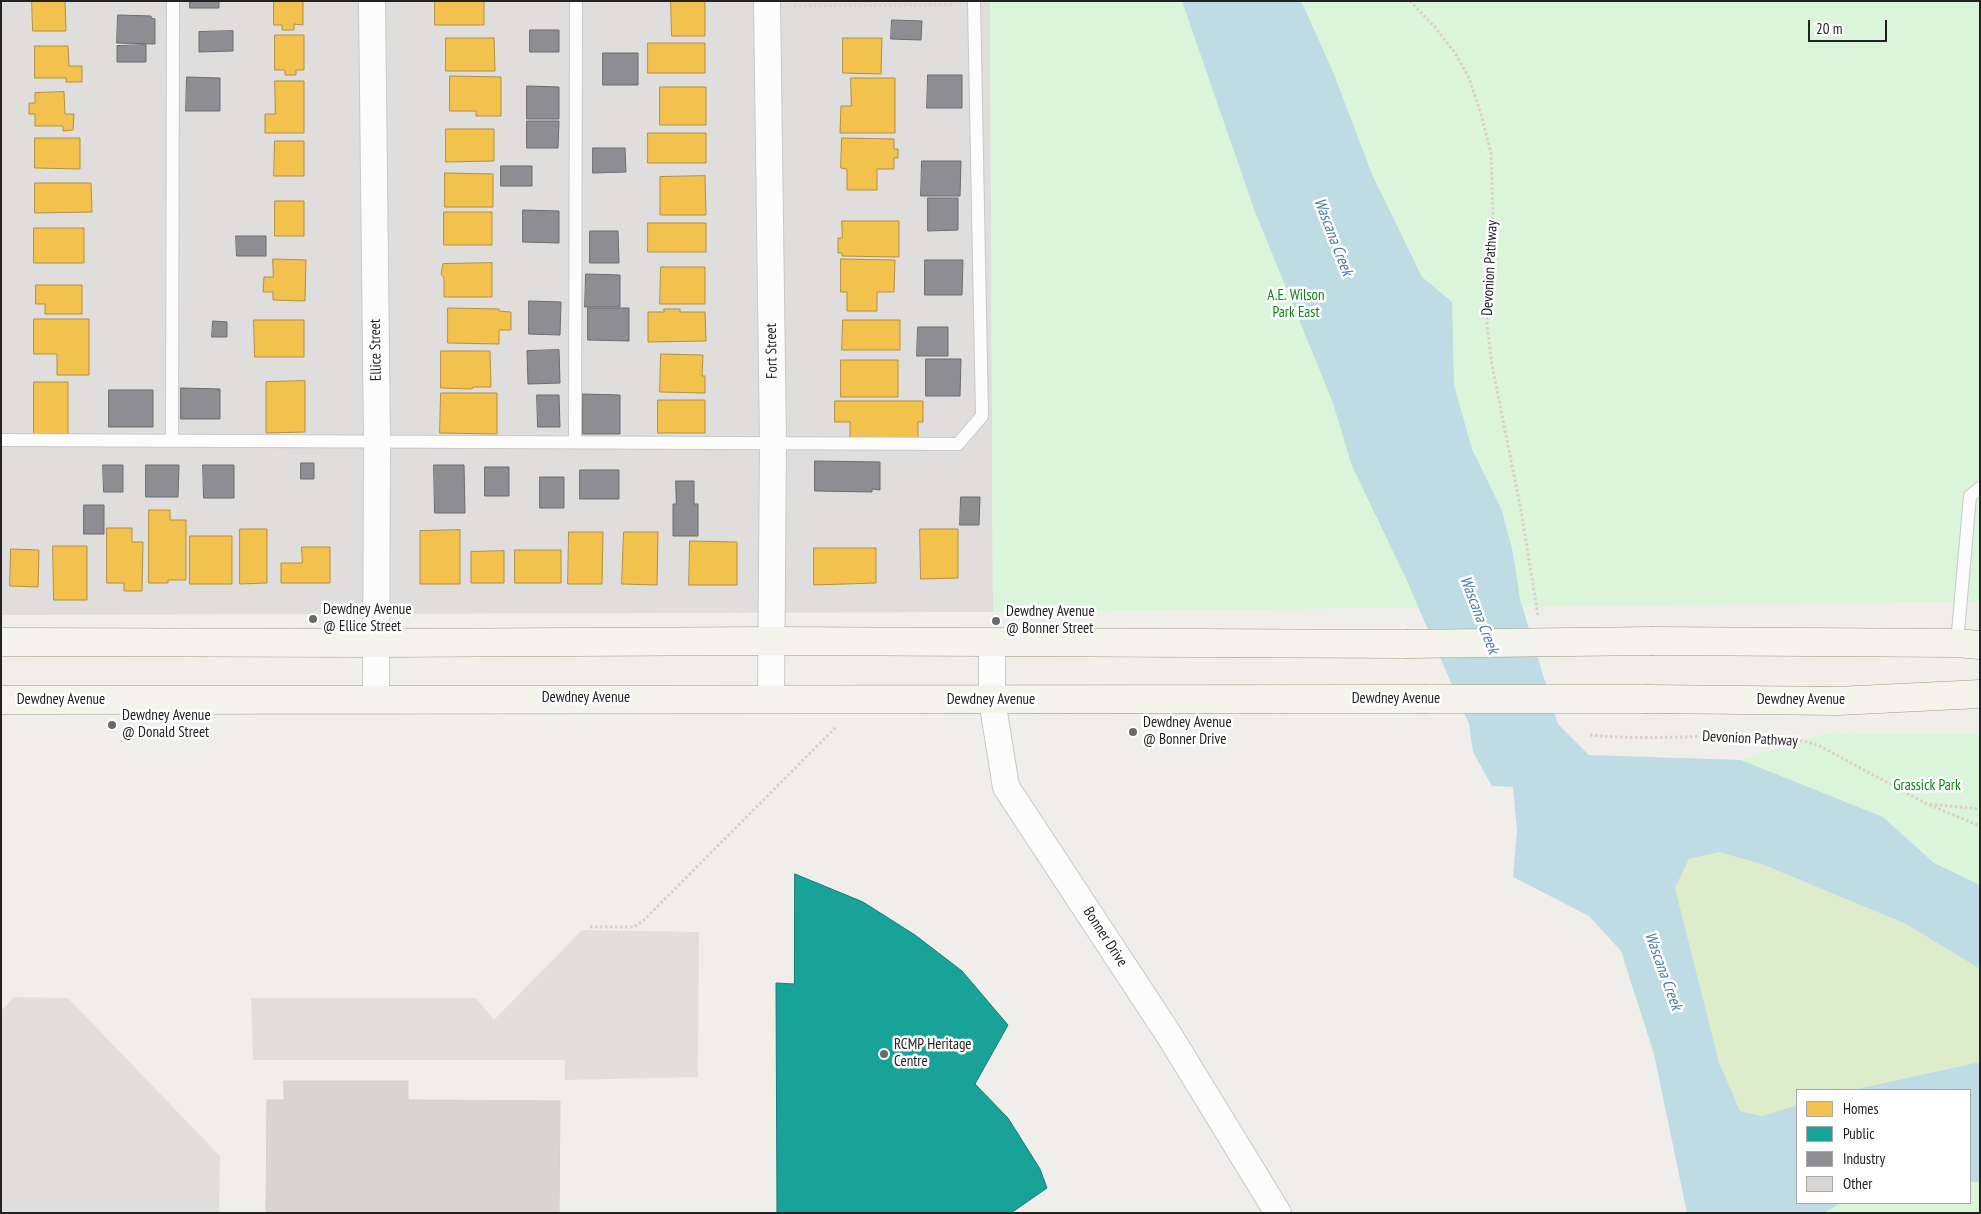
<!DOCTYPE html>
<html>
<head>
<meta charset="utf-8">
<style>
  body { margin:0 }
  #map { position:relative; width:1981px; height:1214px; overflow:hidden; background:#f0eeeb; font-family:"PT Sans Narrow",sans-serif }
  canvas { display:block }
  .frame { position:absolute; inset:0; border:2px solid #222; pointer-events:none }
  .legend { position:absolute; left:1796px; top:1089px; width:175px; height:115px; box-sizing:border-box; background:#fff; border:1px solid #a7a7a7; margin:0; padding:6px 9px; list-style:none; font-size:15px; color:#222 }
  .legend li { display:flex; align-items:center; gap:10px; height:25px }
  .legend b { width:25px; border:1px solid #a7a7a7 }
  .scale { position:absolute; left:1808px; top:20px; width:79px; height:22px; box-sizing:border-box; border:2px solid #222; border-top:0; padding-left:6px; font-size:15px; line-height:18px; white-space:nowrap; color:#222; -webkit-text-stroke:4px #fff; paint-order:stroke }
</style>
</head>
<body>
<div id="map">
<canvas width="1981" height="1214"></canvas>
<div class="frame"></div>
<ul class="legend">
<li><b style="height:14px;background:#f2c14e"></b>Homes</li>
<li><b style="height:14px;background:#17a398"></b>Public</li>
<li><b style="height:14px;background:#8d8d92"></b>Industry</li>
<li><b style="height:14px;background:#d7d4d2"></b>Other</li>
</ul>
<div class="scale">20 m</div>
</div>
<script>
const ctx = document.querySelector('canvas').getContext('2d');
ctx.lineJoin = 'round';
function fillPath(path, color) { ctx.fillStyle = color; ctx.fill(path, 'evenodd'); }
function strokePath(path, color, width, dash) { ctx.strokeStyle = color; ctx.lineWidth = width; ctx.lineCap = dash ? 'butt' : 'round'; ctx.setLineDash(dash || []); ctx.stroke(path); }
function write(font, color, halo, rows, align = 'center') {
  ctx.font = font + ' "PT Sans Narrow",sans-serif'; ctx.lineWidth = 5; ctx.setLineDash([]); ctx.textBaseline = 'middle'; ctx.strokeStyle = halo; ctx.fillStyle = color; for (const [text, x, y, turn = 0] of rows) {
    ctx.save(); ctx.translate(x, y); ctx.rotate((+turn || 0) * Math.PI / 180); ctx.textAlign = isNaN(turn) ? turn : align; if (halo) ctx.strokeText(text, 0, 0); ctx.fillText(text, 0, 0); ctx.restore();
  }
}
fillPath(new Path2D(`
  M1,1H990L993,612L1,615Z`), '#dfdedc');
fillPath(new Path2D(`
  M1720,852L1764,865L1906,924L1980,969V1062L1852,1090H1797V1105L1762,1116L1740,1111L1719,1062L1675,888L1689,859Z`), '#ddeccb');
fillPath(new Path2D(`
  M990,1H1980V602L993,612Z
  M1827,733L1980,734V885L1934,863L1883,817L1741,760Z
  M1970,1182H1980V1213H1823L1841,1203H1970Z`), '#daf5da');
fillPath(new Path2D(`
  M582,930L699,932L698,1077L565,1080V1060H253L251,998H476L494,1020Z
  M14,997L68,998L220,1156L219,1213H1V1011Z`), '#e0dfde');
fillPath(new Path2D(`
  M1182,1H1300L1303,5L1333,72L1373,177L1406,244L1422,277L1452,302L1454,385L1472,449L1502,511L1513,553L1520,599L1558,724L1589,755L1741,760L1883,817L1934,863L1980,885V969L1906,924L1764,865L1720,852L1689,859L1675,888L1719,1062L1740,1111L1762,1116L1797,1105V1203H1841L1823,1213H1687L1654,1054L1621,951L1589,916L1513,877L1517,830L1513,787L1492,786L1473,752L1469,724L1403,572L1352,466L1333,403L1254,209Z
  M1980,1062V1182H1970V1090H1852Z`), '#bfdbe3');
const homes = new Path2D(`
  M32,1H65L66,31H33Z
  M274,1H303V25L294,24V30H282V25H274Z
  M435,1H484V25H435Z
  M671,1H705V36H672Z
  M275,35H304V70H296V75H285V70H275Z
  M446,38H494L495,71H446Z
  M843,38H882L881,74L843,73Z
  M648,43H705V73H648Z
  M35,46H68L69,66H82V82H66V78H35Z
  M450,76L501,77V116H476V111H450Z
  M851,78H895V133H840L841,106H851Z
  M275,81H304V133H265V114H275Z
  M660,87H706V125H660Z
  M64,92L65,114H74L73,130L63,131V126H35V114H29V103H35V93Z
  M446,129H494V161L446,162Z
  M648,133H706V163H648Z
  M35,138H80V169L35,168Z
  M842,138L894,139V149H898V158H894V169H877V190H847V169L841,168Z
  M275,141H304V176H274Z
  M445,173L493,174V207H445Z
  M705,176L706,215H660V177Z
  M35,183H91L92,212L35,213Z
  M275,201H304V236H275Z
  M444,212H492V245H444Z
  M842,221H899V257L842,256V253H838V238H842Z
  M648,223H706V252H648Z
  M34,228H84V263H34Z
  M273,259L306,260L305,301L273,300V292H263L264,277H273Z
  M841,259L895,260L894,292H877V311H847V292H841Z
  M492,263V297H444V278L441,274L443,264Z
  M661,267H705V304H660Z
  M36,285H82V314H45V304H36Z
  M448,308L499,309V311L511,312V330H499V344L448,343Z
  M664,309H680V312H705L706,341L648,342V312H664Z
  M34,319H89V375H57V354H34Z
  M254,320H304V357H255Z
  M843,320H900V350H842Z
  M441,351H490L491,387H473L472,389L441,388Z
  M661,354L703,355L702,376H705V393L660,392Z
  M841,360H898V397H841Z
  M305,381V432L266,433V382Z
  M34,382H68V434H34Z
  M441,393H497V434L440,433Z
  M658,400H705V433H658Z
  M835,401H923V422H918V438H850V422H835Z
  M149,510H170V520H186V580H168V583H149Z
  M107,528H132V542H143L142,591H124V583H107Z
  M240,529H267V583L240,584Z
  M920,529H958V578L921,579Z
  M460,530V584H420V531Z
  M569,532H603L602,584H568Z
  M624,532H658L657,585L622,584Z
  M190,536H232V584H190Z
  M690,541L737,542V585H689Z
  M53,546H87V600H54Z
  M302,547H330V583H281V563H302Z
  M814,548H876V583L814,585Z
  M11,549L39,550L38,587L10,586Z
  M515,550H561V583H515Z
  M504,551V583H471V552Z`);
fillPath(homes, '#f2c14e');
strokePath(homes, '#b49141', 1);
const public = new Path2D(`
  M795,874L863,902L915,935L962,971L1008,1025L975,1084L1008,1118L1040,1169L1047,1188L1011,1213H777L776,983L794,984Z`);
fillPath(public, '#17a398');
strokePath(public, '#1a7c75', 1);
const industry = new Path2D(`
  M190,1H219V8H190Z
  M118,15L151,16V18L155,19V44L117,43Z
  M892,20L922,21L921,40L891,39Z
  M530,30H559V52H530Z
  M233,31V51L199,52V32Z
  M146,45V62H117V46Z
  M603,53H638V85H603Z
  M928,75H962V108H927Z
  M187,77L220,78V111H186Z
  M527,86L559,87V119H527Z
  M527,121H559L558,148H527Z
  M593,148H625L626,172L593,173Z
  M922,161H961L960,196H921Z
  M501,166H532V186H501Z
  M928,198H958V230L928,231Z
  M523,210L559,211V243L523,242Z
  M590,231H618L619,263H590Z
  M236,236H266V256H237Z
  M925,260H963L962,295H925Z
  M586,274L620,275V307H585Z
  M529,301L561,302L560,335L529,334Z
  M588,308H629V341L588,340Z
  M213,321L227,322V337H212Z
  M918,327H948V356H917Z
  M559,350L560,383L528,384L527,351Z
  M926,359H961L960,396H926Z
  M181,388L220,389V419H181Z
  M109,390H153V427H109Z
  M583,394L620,395V434H583Z
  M537,395H559L560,427H538Z
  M815,461L880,462V490L872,489V492L815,491Z
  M301,463H314V479H301Z
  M103,465H123V492H104Z
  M146,465H179L178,497H146Z
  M203,465H234V498H204Z
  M434,465H464L465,513H435Z
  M485,467H509V496H485Z
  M580,470H619V499H580Z
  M540,477H564V508H540Z
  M676,481H694V504H698V536H673V504H676Z
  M961,497H980L979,525H960Z
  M84,505H104V534H84Z`);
fillPath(industry, '#8d8d92');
strokePath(industry, '#6d6d70', 1);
const building = new Path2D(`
  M284,1081H408V1100L560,1101L559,1213H266L267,1100H284Z`);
fillPath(building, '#d7d4d2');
strokePath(building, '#d3d0cc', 1);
const lane = new Path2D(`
  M1,440L958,444L982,416L974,1
  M172,441L173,1
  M575,442L576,1
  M1957,643L1970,496L1980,488`);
const street = new Path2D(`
  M372,1L377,441L376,699
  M767,1L773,443L771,700
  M992,642V700L1006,787L1169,1035L1278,1213`);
const secondary = new Path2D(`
  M1653,641L1957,643L1980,645
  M1,642L376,643L772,641L1406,644
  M1649,699L1838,701L1980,694
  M1,700C475,699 949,700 1423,699`);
strokePath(lane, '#c9c8c7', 14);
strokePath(street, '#c9c8c7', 28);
strokePath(secondary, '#999a82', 29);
strokePath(new Path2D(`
  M1410,1L1434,26L1455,53L1469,78L1481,114L1491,153L1493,215L1487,285V324L1492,365L1521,510L1538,616
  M794,6L955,5
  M1590,735C1639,740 1688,736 1737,736C1764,737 1792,737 1818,745L1927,804L1980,826
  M1930,804L1980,809
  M590,927H634L643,921L836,727`), '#dccecd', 3, [2.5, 2.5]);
strokePath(lane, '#fdfcfc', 12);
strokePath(street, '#fdfcfc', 26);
strokePath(secondary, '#f4f4ed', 28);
const secondaryBridge = new Path2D(`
  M1406,644L1653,641
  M1423,699H1649`);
strokePath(secondaryBridge, '#999a82', 29, []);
strokePath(secondaryBridge, '#f4f4ed', 28);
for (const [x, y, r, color] of [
  [313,619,5,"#6a6968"],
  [996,621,5,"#6a6968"],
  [112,725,5,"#6a6968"],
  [1133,732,5,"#6a6968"],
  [884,1054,5,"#6a6968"]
]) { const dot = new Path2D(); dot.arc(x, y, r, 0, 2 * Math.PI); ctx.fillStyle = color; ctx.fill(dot); strokePath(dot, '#fff', 2); }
write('15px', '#222', '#fff', [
  ["Devonion Pathway",1490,268,-87],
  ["Ellice Street",376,350,-91],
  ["Fort Street",772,351,-91],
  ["Dewdney Avenue",586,698],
  ["Dewdney Avenue",1396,699],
  ["Dewdney Avenue",61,700],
  ["Dewdney Avenue",991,700],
  ["Dewdney Avenue",1801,700],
  ["Devonion Pathway",1750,739,3],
  ["Bonner Drive",1105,937,57]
]);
write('15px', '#0c8416', '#fff', [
  ["A.E. Wilson",1296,296],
  ["Park East",1296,313],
  ["Grassick Park",1927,786]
]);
write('15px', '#222', '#fff', [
  ["Dewdney Avenue",323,610],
  ["@ Ellice Street",323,627],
  ["Dewdney Avenue",1006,612],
  ["@ Bonner Street",1006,629],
  ["Dewdney Avenue",122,716],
  ["@ Donald Street",122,733],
  ["Dewdney Avenue",1143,723],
  ["@ Bonner Drive",1143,740],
  ["RCMP Heritage",894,1045],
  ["Centre",894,1062]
], 'left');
write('italic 16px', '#4a7aab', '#fff', [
  ["Wascana Creek",1333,237,69],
  ["Wascana Creek",1479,615,69],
  ["Wascana Creek",1663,971,70]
]);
</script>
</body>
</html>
